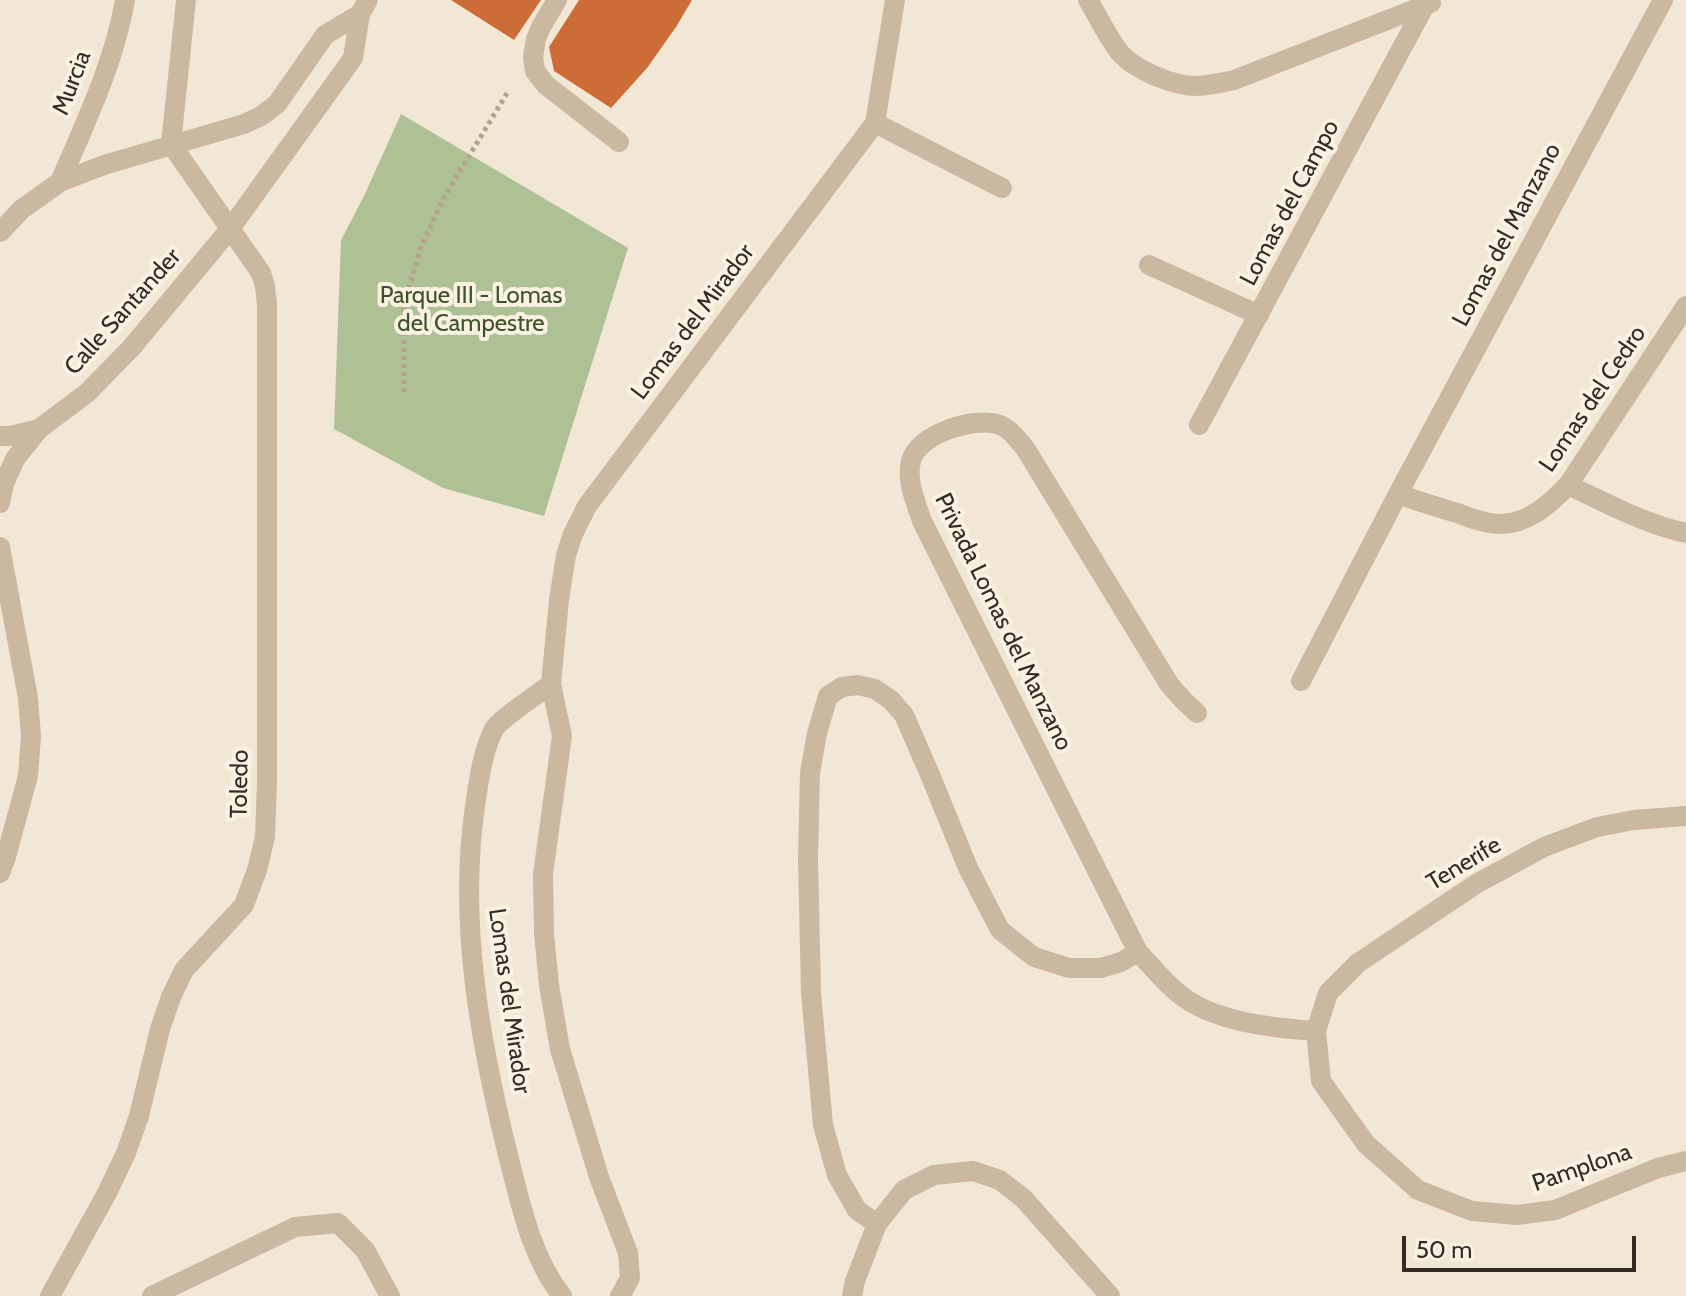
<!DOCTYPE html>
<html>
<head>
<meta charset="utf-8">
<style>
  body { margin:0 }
  #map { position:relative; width:1686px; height:1296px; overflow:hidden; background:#f2e7d5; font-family:Cabin,sans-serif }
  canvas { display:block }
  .scale { position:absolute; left:1402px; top:1236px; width:234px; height:36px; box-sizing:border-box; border:4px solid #332b24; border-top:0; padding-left:10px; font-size:24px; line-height:28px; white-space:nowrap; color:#332b24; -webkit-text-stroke:6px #f9f1e1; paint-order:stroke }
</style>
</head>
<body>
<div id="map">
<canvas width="1686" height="1296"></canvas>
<div class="scale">50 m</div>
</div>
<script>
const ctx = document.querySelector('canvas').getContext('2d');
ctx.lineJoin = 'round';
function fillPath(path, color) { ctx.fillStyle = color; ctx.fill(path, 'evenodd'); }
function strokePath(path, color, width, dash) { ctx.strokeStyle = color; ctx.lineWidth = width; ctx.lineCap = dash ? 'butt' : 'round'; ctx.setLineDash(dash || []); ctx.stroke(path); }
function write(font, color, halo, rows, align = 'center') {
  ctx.font = font + ' Cabin,sans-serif'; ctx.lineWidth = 8; ctx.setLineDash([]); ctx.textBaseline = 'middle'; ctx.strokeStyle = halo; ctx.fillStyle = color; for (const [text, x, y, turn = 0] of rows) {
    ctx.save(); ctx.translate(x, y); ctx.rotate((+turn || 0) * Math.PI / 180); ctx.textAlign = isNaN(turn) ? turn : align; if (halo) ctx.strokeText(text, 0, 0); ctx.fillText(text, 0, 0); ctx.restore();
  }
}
fillPath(new Path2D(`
  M401,114L628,248L544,516L443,488L334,429L341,240L364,196Z`), '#adc195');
fillPath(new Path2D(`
  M451,0H541L514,40Z
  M579,0H692L676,27L647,68L611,108L554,71L549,47Z`), '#cc6d38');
strokePath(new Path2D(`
  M404,392V305L421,247L443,199L509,90`), '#b5a28b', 5, [4, 4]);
strokePath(new Path2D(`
  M557,0L541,27L536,39L533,57L535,71L546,85L619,142
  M1088,0C1098,16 1109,40 1121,54C1137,71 1174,86 1196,86C1209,86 1221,83 1234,80L1431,3
  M875,123L1002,188
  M171,144L186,0
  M60,182C85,123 114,64 125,0
  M0,232L22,209L60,182L104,165L244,124L261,116L277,104L325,35L360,14
  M1149,265L1259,315
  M1199,425L1425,5
  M0,436H10L39,429
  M1568,485C1607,503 1644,524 1686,533
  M1398,494C1417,501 1437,507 1457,513C1471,518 1485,524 1500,524C1528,524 1550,504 1568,485L1686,306
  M0,503L4,484L15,459L39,429L87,393L132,347L230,229L353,58L360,14L368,0
  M0,547L28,698L31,736L28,776L6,857L0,873
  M1301,681L1398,494L1663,0
  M551,684C539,693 500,719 494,729C482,753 479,780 475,806C458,922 480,1042 508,1155C520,1202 531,1257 562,1296
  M1197,713L1183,700L1169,684L1025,448C1016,438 1010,428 997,424C973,417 918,434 911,461C906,481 916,503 922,521L1138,952C1151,965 1163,981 1178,993C1212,1022 1273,1028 1316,1031
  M1686,816L1634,820L1597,827L1544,847L1476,884L1358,963L1328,993L1316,1031L1321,1081L1366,1144L1418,1190L1472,1211L1517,1215L1555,1210L1658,1168L1686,1161
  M877,1224L857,1210L837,1175L823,1125L811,993L808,858L810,773L817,733L828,696L842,687L858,685L875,689L891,700L904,715L931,777L968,868L1000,930L1034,957L1069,968H1101L1121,962L1138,952
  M50,1296L107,1193L126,1153L139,1116L160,1029L171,997L184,970L244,905L257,870L265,837L267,782V305L265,286L261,273L171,144
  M152,1296L295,1227L338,1223L365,1250L390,1296
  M620,1296L630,1278L628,1253L599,1177L560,1049L549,985L544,933L543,874L562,736L551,684L559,600L566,555L573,534L587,506L875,123L895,0
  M852,1296L855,1281L877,1224L904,1190L934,1175L973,1171L1000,1180L1023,1198L1110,1296`), '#cab8a1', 20);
write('24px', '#332b24', '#f9f1e1', [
  ["Murcia",72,83,-69],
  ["Lomas del Campo",1290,203,-62],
  ["Lomas del Manzano",1507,235,-62],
  ["Calle Santander",123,312,-48],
  ["Lomas del Mirador",693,322,-53],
  ["Lomas del Cedro",1593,399,-56],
  ["Privada Lomas del Manzano",1003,622,64],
  ["Toledo",240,784,-89],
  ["Tenerife",1464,864,-31],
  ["Lomas del Mirador",509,1001,82],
  ["Pamplona",1582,1168,-19]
]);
write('24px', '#3d5327', '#f9f1e1', [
  ["Parque III - Lomas",471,296],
  ["del Campestre",471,324]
]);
</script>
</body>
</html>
